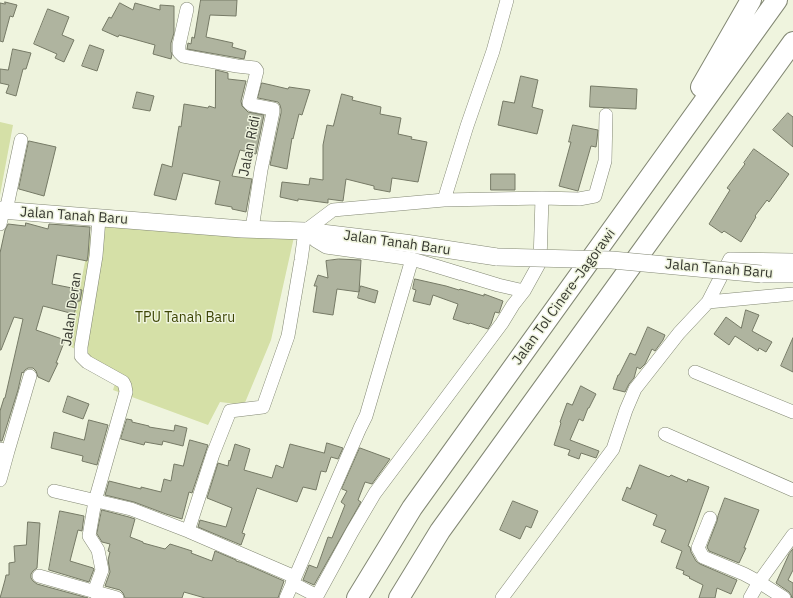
<!DOCTYPE html>
<html>
<head>
<meta charset="utf-8">
<style>
  body { margin:0 }
  canvas { display:block; background:#eff4de }
</style>
</head>
<body>
<canvas width="793" height="598"></canvas>
<script>
const ctx = document.querySelector('canvas').getContext('2d');
ctx.lineJoin = 'round';
function fillPath(path, color) { ctx.fillStyle = color; ctx.fill(path, 'evenodd'); }
function strokePath(path, color, width, dash) { ctx.strokeStyle = color; ctx.lineWidth = width; ctx.lineCap = dash ? 'butt' : 'round'; ctx.setLineDash(dash || []); ctx.stroke(path); }
function write(font, color, halo, rows, align = 'center') {
  ctx.font = font + ' "IBM Plex Sans",sans-serif'; ctx.lineWidth = 3; ctx.setLineDash([]); ctx.textBaseline = 'middle'; ctx.strokeStyle = halo; ctx.fillStyle = color; for (const [text, x, y, turn = 0] of rows) {
    ctx.save(); ctx.translate(x, y); ctx.rotate((+turn || 0) * Math.PI / 180); ctx.textAlign = isNaN(turn) ? turn : align; if (halo) ctx.strokeText(text, 0, 0); ctx.fillText(text, 0, 0); ctx.restore();
  }
}
fillPath(new Path2D(`
  M0,122L13,125L0,195Z
  M93,223L294,237L271,340L244,405L220,402L208,425L113,390L118,374L68,345Z`), '#d5e0a7');
const building = new Path2D(`
  M201,0H237L236,16L210,15L206,37L233,43L232,47L246,51L244,59L187,49L188,43L191,44L192,37L194,38Z
  M5,2L17,5L13,17L10,16L3,42L0,41V3L5,4Z
  M120,3L133,10L135,3L160,10V5L174,6V33L171,43V52L172,54L171,59L153,54L155,45L119,35L118,37L102,30L109,17L111,18Z
  M48,9L69,17L62,35L74,40L64,62L55,58L57,54L34,44Z
  M90,45L104,50L97,71L82,66Z
  M13,49L31,53L26,69H23L16,96L6,93L9,85L0,83V69L8,70Z
  M216,70L228,73V79L246,81L241,101L242,106L248,112L264,115L256,154L240,150L232,176L252,179L246,212L232,209V207L215,204L220,181L183,173L176,200L154,195L162,164L172,167L179,126L181,127L184,104L208,108L209,106L215,108Z
  M521,76L538,80L532,107L543,110L537,134L498,125L503,101L514,103Z
  M262,83L271,85L288,89L289,87L310,90L302,115L299,114L293,139L292,138L287,169L270,165L281,113V109L280,105L278,102L258,98Z
  M591,86L637,89L636,109L590,107Z
  M137,92L154,96L150,111L133,108Z
  M342,94L353,97L352,100L381,107L380,114L401,118L398,134L412,137L411,139L427,142L418,182L392,178L390,192L374,189V186L346,179L343,201L328,199V203L298,199V201L280,197L282,182L309,185L310,178L323,180V145L327,125L333,126Z
  M788,113L793,117V147L773,130Z
  M573,125L598,130L597,140L596,147L591,146L578,191L559,186L571,142H569Z
  M29,141L56,147L44,196L19,189Z
  M754,149L789,174L769,202L767,200L755,216L756,217L741,242L724,231L722,233L709,224L730,190L727,188L745,164L744,163Z
  M491,174H515V190H491Z
  M26,223L48,229L49,224L90,227L88,255L87,261L57,255L52,284L82,290L80,301H78L74,314L43,306L36,330L65,340L56,363H58L49,382L38,377L36,371L33,368H28L25,370L23,373L22,372L18,390L2,441H0V411L4,398H5L23,319L14,317L1,350H0V253L5,230L8,224L25,226Z
  M339,259L361,260L359,292L337,289L333,315L313,312L317,286H314L318,275L328,278L326,261Z
  M415,279L446,286L459,290L460,289L484,296V294L503,301L499,313L495,312L491,324L488,329L470,323L469,324L453,319L458,304L433,295L430,305L413,301L416,290L413,289Z
  M361,286L378,291L375,303L358,298Z
  M746,310L759,315L752,331L772,342L766,352L759,348L758,351L735,336L729,345L714,334L726,317L741,328Z
  M648,327L665,335L663,340L655,351L652,349L645,364L640,369L637,367L634,378L629,384L625,392L613,389L618,375H619L630,353L635,355Z
  M793,338V372L781,366Z
  M581,386L596,394L589,408H588L583,421L579,419L570,440L599,451L596,458L581,453L579,459L568,455L570,450L554,445L561,423L560,422L567,403L572,405Z
  M68,396L89,404L83,419L63,412Z
  M127,419L132,420V422L149,426V427L174,431L175,425L187,428L183,446L163,441L162,445L145,442L144,445L121,439Z
  M89,420L108,425L97,465L82,461L83,456L51,448L54,432L84,440Z
  M190,440L208,445L192,493L189,492L182,519L166,514L134,502L105,495L109,481L141,489V487L161,492L164,479L171,481L174,464L183,466Z
  M327,443L343,448L338,459L331,457L326,472L321,471L316,490L303,487L297,502L257,488L242,533L245,534L241,545L198,527L200,520L226,527L232,508L207,498L218,463L228,466L229,460L230,461L235,444L250,449L244,470L272,478L276,465L283,468L290,444L324,453Z
  M360,448L390,459L372,484L365,482L358,500L361,502L314,585L303,580L309,565L317,568L328,537L332,538L345,505L341,502L347,491L342,489Z
  M640,465L669,477L671,475L687,482L688,479L709,487L688,546L690,547L691,552L696,561L700,564L737,580L731,594L717,588L715,598H699L703,585L689,578L690,577L683,574L684,571L676,568L682,551L661,542L666,530L653,525L657,515L622,500L627,487L630,489Z
  M725,498L759,510L744,548H746L739,563L709,551L707,547L717,521L718,516Z
  M513,501L538,511L531,528L526,526L520,539L500,530Z
  M102,510L129,517L135,519L130,537L143,542V543L165,549L170,544L192,551L191,553L212,561L215,551L236,560V561L243,563L284,581L278,598H205L184,592L182,598H125L123,593L120,590L105,586L110,572L108,560L110,552L108,551L110,544L102,542L97,534Z
  M60,511L84,516L82,531L78,530L70,561L93,568L94,569L89,582L49,570Z
  M28,522L40,523L37,568L33,571L31,574V578L33,581L37,584L88,598H0L5,580L6,575H9V563L15,562L14,546L26,545Z
  M793,549V570L788,580L793,583V598H792L791,595L789,592L776,583L789,554Z`);
fillPath(building, '#afb49f');
strokePath(building, '#767a66', 1);
const minor = new Path2D(`
  M187,9L179,45V52L183,56L237,66L255,68L257,71L249,103L252,105L273,109V112L261,170L252,229
  M542,198L579,199L595,196L605,161L606,115
  M444,200L467,126L493,51L507,0
  M6,211L21,140
  M0,224L3,211
  M305,231L316,241L326,247L412,259L439,267L498,285L524,291
  M708,302L793,294
  M695,372L793,412
  M665,434L793,490
  M0,449L8,451L30,376
  M0,480L8,451
  M54,491L131,509L188,531L295,577
  M710,518L698,548L703,557L744,574L759,582L784,598
  M188,531L213,454L230,411L263,407L288,336L301,260L305,231L333,210L444,200L542,198L540,262L524,291L513,305L502,323L375,493L352,532L317,596L292,583
  M39,576L117,598
  M94,592L102,570L98,550L89,536L95,501L126,392L125,386L123,382L87,362L81,356V347L96,256L99,219
  M286,598L360,428L366,416L412,259
  M502,598L613,449L626,410L635,389L679,333L708,302L730,259L793,260
  M750,598L759,582L793,535`);
const major = new Path2D(`
  M0,210L242,229L305,231L405,243L497,257
  M761,274H793`);
const highway = new Path2D(`
  M701,87L751,0
  M357,598L412,508L777,0
  M399,598L440,531L793,42`);
strokePath(minor, '#838874', 14);
strokePath(major, '#838874', 18);
strokePath(highway, '#838874', 22);
strokePath(minor, '#fff', 13);
strokePath(major, '#fff', 17);
strokePath(highway, '#fff', 20);
const majorBridge = new Path2D(`
  M497,257L612,260L761,274`);
strokePath(majorBridge, '#838874', 18, []);
strokePath(majorBridge, '#fff', 17);
write('14px', '#35372f', '#eff4de', [
  ["Jalan Ridi",250,146,-79],
  ["Jalan Tanah Baru",74,216,4],
  ["Jalan Tanah Baru",397,243,8],
  ["Jalan Tanah Baru",719,269,5],
  ["Jalan Tol Cinere–Jagorawi",564,297,-54],
  ["Jalan Deran",72,309,-82]
]);
write('14px', '#3d4505', '#eff4de', [
  ["TPU Tanah Baru",185,318]
]);
</script>
</body>
</html>
